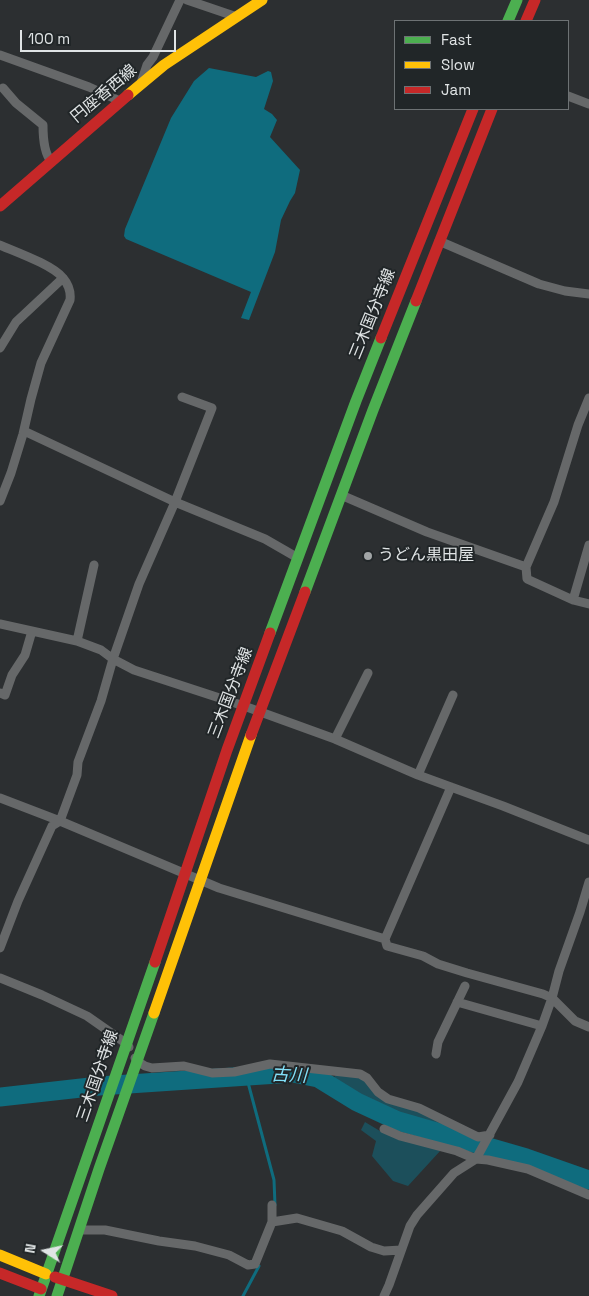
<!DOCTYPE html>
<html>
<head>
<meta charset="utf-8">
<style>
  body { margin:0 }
  #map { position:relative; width:589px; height:1296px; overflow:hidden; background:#2c2f31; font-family:"Space Grotesk",sans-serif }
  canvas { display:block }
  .legend { position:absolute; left:394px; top:20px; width:175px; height:90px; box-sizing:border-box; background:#212628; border:1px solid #6d7274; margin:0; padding:6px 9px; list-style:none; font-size:15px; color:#e0e4e5 }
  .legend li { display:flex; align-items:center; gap:10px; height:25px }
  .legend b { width:25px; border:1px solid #6d7274 }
  .north { position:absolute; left:20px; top:1226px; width:50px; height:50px; -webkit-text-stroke:4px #212628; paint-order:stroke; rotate:280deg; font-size:14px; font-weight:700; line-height:20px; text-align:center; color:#e0e4e5 }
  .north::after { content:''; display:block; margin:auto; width:18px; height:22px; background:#e0e4e5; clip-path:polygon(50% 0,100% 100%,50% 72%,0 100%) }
  .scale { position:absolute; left:20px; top:30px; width:156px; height:22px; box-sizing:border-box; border:2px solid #e0e4e5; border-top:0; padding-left:6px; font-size:15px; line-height:18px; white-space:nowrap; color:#e0e4e5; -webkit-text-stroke:4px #212628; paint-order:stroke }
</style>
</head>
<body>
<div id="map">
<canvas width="589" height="1296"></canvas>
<ul class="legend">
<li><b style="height:6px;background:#4caf50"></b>Fast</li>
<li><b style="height:6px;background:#ffc107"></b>Slow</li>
<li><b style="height:6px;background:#c62828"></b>Jam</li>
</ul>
<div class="north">N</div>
<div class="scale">100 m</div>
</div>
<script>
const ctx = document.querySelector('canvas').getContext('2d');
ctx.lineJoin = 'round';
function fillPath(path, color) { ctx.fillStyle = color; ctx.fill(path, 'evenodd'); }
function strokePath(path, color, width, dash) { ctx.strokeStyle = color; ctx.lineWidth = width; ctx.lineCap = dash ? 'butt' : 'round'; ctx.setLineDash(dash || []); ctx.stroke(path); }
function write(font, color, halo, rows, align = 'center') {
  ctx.font = font + ' "Space Grotesk","Noto Sans JP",sans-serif'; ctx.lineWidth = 4; ctx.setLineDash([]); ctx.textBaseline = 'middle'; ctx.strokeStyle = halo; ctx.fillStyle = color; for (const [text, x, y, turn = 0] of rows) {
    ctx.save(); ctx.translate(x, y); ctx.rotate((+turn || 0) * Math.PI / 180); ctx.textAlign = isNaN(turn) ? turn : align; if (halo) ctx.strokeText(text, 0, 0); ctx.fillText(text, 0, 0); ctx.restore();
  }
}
fillPath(new Path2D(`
  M337,1073L359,1077L366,1081L377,1095L446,1123L444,1127L402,1120L390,1115L333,1079Z
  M365,1122L380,1131L441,1150L408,1186L393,1181L372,1156L376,1141L361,1130Z`), '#1c4f5b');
fillPath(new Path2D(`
  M209,68L256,77L268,71L271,72L273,81L264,109L272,114L277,120L270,137L300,170L295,193L290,201L281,220L275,252L249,320L241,318L251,292L126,239L124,236L125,229L171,118L194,81Z`), '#0f6c7e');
strokePath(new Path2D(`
  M246,1075L274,1180L275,1205
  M243,1296L259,1266`), '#0f6c7e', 3);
strokePath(new Path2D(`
  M0,1097L99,1086L293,1073L318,1078L357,1102L398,1121L526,1158L589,1180`), '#0f6c7e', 19);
strokePath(new Path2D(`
  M187,0L237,17
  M0,55L89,87L120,101
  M141,83L147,65L153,57L180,0
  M3,88L16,103L43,125C43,136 44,153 51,161
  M568,96L589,104
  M439,241L539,284L565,291L589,294
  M0,245C16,252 53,265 63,278C68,284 71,292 70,300L41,363L31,399L23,434L11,473L0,501
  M0,348L16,322L63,278
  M589,398L578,425L554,502L526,567L527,579L573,600L589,604
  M24,431L175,502L265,539L298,558
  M341,495L427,532L526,567
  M573,600L589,545
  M0,624L77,641L101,650L113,659L134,670L244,706L335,739L418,775L503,806L589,840
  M77,641L94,565
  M0,693L5,695L12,675L25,655L32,631
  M335,739L368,673
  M418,775L453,695
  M0,798L60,821L219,888L385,939L451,787
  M385,939L387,946L423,956L438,964L467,973L543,994L552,998L575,1021L589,1027
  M0,948L18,901L52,826L60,821L77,775L78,762L101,701L113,659L139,584L175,502L212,408L182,397
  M0,978L42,995L87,1016L127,1044L129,1047
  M457,1002L542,1026
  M436,1054L438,1042L465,986
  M135,1058L137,1061L145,1066L152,1068L184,1066L212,1073L234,1072L270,1064L360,1074L367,1078L378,1092L388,1099L419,1108L478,1137L490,1135
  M384,1129L400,1136L457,1151L476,1159L488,1160L528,1169L589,1195
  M272,1222L297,1218L342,1231L371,1247L384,1251L401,1250
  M79,1230H105L159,1241L195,1246L229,1255L248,1265L255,1264L272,1222V1205
  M384,1296L389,1285L410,1226L417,1215L454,1173L476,1159L518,1082L542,1026L552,998L559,971L580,912L589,882`), '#666869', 9);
strokePath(new Path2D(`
  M508,21L517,0
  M305,592L373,410L416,301
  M270,633L356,401L381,338
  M39,1296C77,1184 117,1074 155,962
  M57,1296L99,1169L154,1013`), '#4caf50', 11);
strokePath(new Path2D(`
  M128,95L164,65L262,0
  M154,1013L251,735
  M0,1255L46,1274`), '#ffc107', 11);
strokePath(new Path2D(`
  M526,21L535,0
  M0,206L128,95
  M416,301L492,109
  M381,338L473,109
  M251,735L305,592
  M155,962L227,750L270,633
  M0,1273L41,1289
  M55,1277L112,1296`), '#c62828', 11);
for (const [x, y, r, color] of [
  [368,556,5,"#a1a5a6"]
]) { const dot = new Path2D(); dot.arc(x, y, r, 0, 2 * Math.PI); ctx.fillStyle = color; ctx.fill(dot); strokePath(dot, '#212628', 2); }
write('16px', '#e0e4e5', '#212628', [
  ["円座香西線",104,94,-40],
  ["三木国分寺線",373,314,-68],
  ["三木国分寺線",231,693,-69],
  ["三木国分寺線",98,1076,-71]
]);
write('16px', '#e0e4e5', '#212628', [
  ["うどん黒田屋",378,556]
], 'left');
write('italic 18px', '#82dff7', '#212628', [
  ["古川",289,1076,3]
]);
</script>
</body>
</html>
